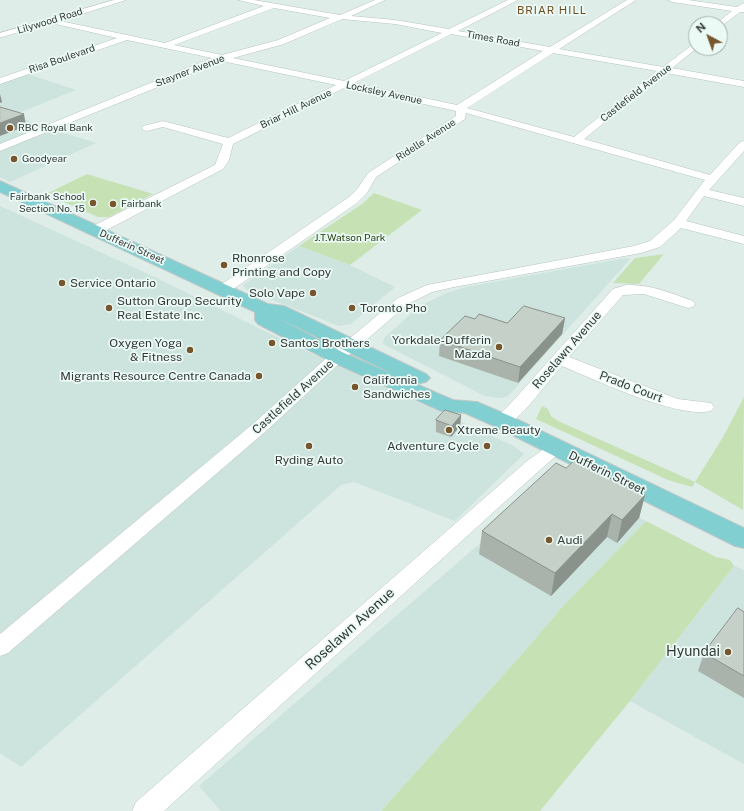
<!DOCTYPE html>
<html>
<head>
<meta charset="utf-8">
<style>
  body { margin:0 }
  #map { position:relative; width:744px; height:811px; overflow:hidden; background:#dfede9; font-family:"Public Sans",sans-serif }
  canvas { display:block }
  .north { position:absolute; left:688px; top:16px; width:40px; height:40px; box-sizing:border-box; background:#ecfaf6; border:1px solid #a2adaa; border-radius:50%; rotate:319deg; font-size:11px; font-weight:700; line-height:16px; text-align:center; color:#343938 }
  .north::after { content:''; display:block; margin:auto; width:14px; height:18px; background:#78562d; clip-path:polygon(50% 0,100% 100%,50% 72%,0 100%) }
</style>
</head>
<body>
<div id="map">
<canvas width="744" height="811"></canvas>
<div class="north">N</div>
</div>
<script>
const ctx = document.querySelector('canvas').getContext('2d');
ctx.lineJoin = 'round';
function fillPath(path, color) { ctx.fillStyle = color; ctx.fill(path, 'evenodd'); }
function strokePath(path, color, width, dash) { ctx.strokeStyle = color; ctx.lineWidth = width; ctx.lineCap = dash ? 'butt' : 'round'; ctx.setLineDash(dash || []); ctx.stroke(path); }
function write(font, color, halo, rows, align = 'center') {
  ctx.font = font + ' "Public Sans",sans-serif'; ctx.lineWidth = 3.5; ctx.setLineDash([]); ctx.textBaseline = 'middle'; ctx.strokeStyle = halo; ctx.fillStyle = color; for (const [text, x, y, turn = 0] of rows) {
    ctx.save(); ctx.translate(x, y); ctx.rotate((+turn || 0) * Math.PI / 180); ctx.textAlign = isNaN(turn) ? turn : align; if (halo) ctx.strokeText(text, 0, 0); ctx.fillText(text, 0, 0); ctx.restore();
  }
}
fillPath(new Path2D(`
  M28,74L76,90L13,115L41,126L96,143L10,182L0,177V83Z
  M0,206L146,273L312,354L514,446L524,454L455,521L354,482L341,485L21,767L0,753Z
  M299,246L350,265L395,287L351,324L339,326L247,290L243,285Z
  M626,258H631L510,394L506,397L499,398L485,396L383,344L384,338L413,312L424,304L447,293L466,287Z
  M557,477L646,521L564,605L522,654L381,811H221L199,786Z
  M734,566L744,570V764L630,701Z`), '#cde3dd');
fillPath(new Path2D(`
  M87,174L153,194L109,217H98L46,194Z
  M374,193L422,210L350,265L299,246L362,204Z
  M664,254L639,284L613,283L635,258Z
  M744,397L743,510L695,482L692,487L668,480L536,419L542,406L548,409L551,416L558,421L695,482L723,437Z
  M646,521L716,557L730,560L734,566L630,701L540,811H381L522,654L564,605Z`), '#c6e2b5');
const minor = new Path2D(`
  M114,0H126L60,21L165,43L264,6L238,0H254L340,15L375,0H385L351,16L395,20L449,29L508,0H518L458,31L550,47L627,0H636L559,49L663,67L696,42V48H697L672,68L744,81V87L666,73L584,139L710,175L740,142L744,141V151L709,190L744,198V206L704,196L686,221L744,236V244L681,228L660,247L641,253L454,287L432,292L408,304L343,360L266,431L8,653L0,656V634L254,423L331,354L398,298L427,285L634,246L650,241L674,220L705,180L466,113L465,119L376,177L367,193L357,203L229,292H219L217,289L219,286L349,197L358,188L368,173L456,116V111L346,87L233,144L229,160L223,169L99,234H89L88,231L89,228L215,165L223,144L163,127L147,131L143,130L142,128L143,126L163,121L228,138L336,85L222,61L0,151V144L212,58L127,40L0,84V78L117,38L51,23L2,37H0V33ZM274,8L330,18L278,40L222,55L174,45ZM342,19L395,24L442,33L344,81L233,58L284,44ZM451,34L543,51L457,105L354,83ZM553,53L657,71L574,137L467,108Z
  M668,0H688L737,7L744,3V12H740L720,27V24L717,23L732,11L672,2Z
  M626,285C650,284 671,293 693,301L695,304L693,307L688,308L644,294L623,295L569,357L678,399L711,403L714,407L711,411C677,419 596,380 562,366C550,379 522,417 508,425C504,427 500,426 496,425L493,421L511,403L613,289Z
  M555,443L561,445L564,449L541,469L164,811H132L136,802L527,461L549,445Z`);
const major = new Path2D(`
  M0,181L268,304L284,306L426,374L430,378L426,382L416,384L453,400L477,402L510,416L744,528V548L735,546L494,426L465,413L441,411L330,361L258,324L255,320V312L0,192ZM274,316L397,376L344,353Z`);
strokePath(minor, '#b6c3bf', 1);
strokePath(major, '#c6c8c7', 2);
fillPath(minor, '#fff');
fillPath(major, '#82cfd1');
fillPath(new Path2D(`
  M565,318L562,334L518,383L439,356L440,340L475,319L507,323Z
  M461,415L460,426L451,437L436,432V420Z
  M566,468L645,495L639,518L617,543L607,537L551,596L479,554L482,531Z
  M744,612V698L698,671L704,653Z`), '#a9b3ac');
fillPath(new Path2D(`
  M0,94L2,102L0,103Z
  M24,114L26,126L0,136V123Z
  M565,318L562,334L518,383L520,367Z
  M461,415L460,426L451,437L452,426Z
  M645,495L639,518L617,543L622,520Z
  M612,514L607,537L551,596L555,573Z`), '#8a928c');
const building = new Path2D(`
  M0,107L24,114L0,123Z
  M524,306L565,318L520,367L440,340L465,316L475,319L479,314L507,323Z
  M445,410L461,415L452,426L436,420Z
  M574,461L645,495L622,520L612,514L555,573L482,531L556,463L566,468Z
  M738,608L744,612V676L704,653Z`);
fillPath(building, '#c5d0c8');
strokePath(building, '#8a928c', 1);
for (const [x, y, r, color] of [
  [10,128,4,"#78562d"],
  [14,159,4,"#78562d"],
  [93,203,4,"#78562d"],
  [113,204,4,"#78562d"],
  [224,265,4,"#78562d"],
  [62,283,4,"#78562d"],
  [313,293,4,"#78562d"],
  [109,308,4,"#78562d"],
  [352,308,4,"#78562d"],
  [272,343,4,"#78562d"],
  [499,347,4,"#78562d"],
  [190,350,4,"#78562d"],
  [259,376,4,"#78562d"],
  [355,387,4,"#78562d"],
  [449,430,4,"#78562d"],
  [309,446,4,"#78562d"],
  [487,446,4,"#78562d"],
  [549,540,4,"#78562d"],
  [728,652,4,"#78562d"]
]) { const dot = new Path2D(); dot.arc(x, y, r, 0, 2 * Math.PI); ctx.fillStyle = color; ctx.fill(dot); strokePath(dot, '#ecfaf6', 1.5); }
write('10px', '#343938', '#ecfaf6', [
  ["Lilywood Road",50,21,-17],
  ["Times Road",493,39,10],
  ["Risa Boulevard",62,59,-19],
  ["Stayner Avenue",190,71,-21],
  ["Locksley Avenue",384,93,12],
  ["Castlefield Avenue",636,93,-38],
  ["Briar Hill Avenue",296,109,-26],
  ["Ridelle Avenue",426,140,-33],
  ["Dufferin Street",132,247,24]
]);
write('10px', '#343938', '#ecfaf6', [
  ["RBC Royal Bank",18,128],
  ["Goodyear",22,159],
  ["Fairbank School",85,197,"right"],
  ["Section No. 15",85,209,"right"],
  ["Fairbank",121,204]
], 'left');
write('10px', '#274211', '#ecfaf6', [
  ["J.T.Watson Park",350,238]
]);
ctx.letterSpacing = '1px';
write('11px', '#6f4b1b', '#ecfaf6', [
  ["BRIAR HILL",552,11]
]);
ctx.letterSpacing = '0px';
write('12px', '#343938', '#ecfaf6', [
  ["Rhonrose",232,258],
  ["Printing and Copy",232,272],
  ["Service Ontario",70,283],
  ["Solo Vape",305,293,"right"],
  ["Sutton Group Security",117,301],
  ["Real Estate Inc.",117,315],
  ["Toronto Pho",360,308],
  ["Yorkdale-Dufferin",491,340,"right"],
  ["Mazda",491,354,"right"],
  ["Oxygen Yoga",182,343,"right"],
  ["& Fitness",182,357,"right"],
  ["Santos Brothers",280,343],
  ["Migrants Resource Centre Canada",251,376,"right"],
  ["California",363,380],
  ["Sandwiches",363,394],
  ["Xtreme Beauty",457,430],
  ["Adventure Cycle",479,446,"right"],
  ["Ryding Auto",309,460,"center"],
  ["Audi",557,540]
], 'left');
write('12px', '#343938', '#ecfaf6', [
  ["Roselawn Avenue",567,350,-49],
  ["Prado Court",631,387,21],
  ["Castlefield Avenue",293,397,-42],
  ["Dufferin Street",607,473,26]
]);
write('14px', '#343938', '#ecfaf6', [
  ["Roselawn Avenue",350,629,-42]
]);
write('14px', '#343938', '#ecfaf6', [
  ["Hyundai",720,652]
], 'right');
</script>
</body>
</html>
